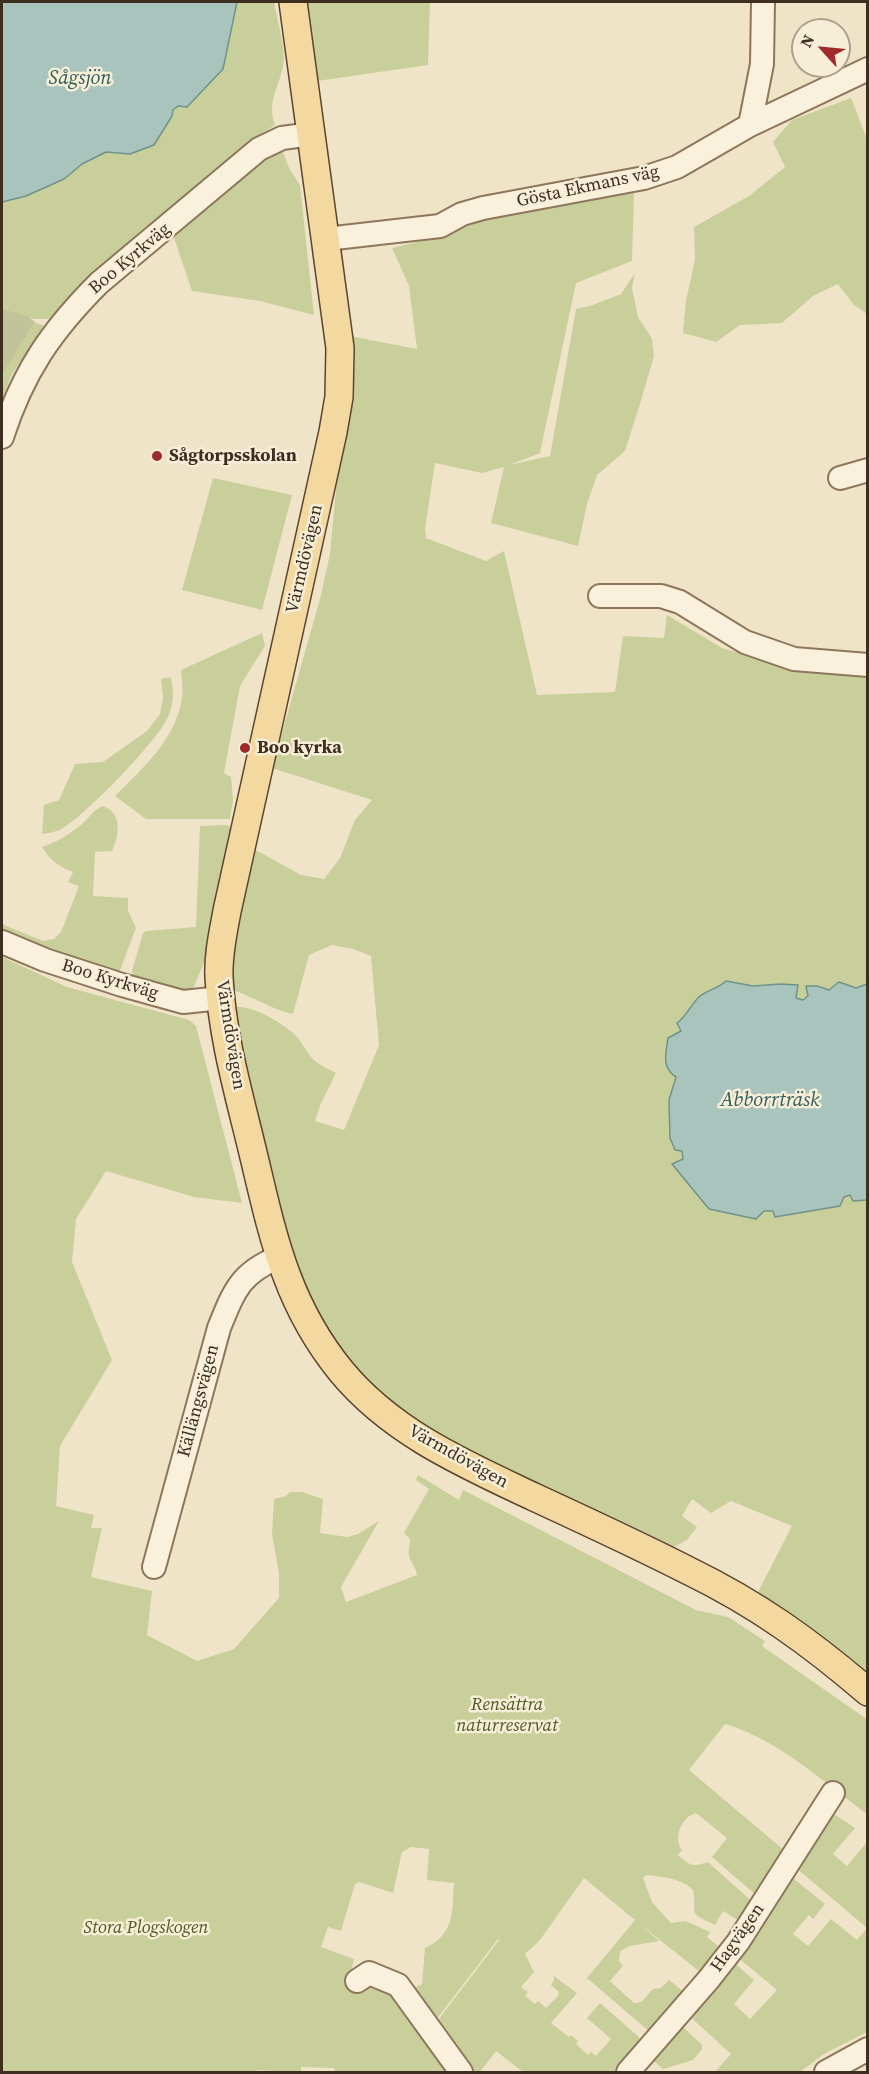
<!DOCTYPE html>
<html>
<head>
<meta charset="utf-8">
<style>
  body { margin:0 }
  #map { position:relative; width:869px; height:2074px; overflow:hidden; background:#f0e4c8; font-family:"Source Serif 4",serif }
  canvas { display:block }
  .frame { position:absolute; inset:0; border:3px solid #3d2e20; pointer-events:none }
  .north { position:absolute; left:791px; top:18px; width:60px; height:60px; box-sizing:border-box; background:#f7eed8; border:2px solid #ada18e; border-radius:50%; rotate:297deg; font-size:16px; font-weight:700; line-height:24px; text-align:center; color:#3d2e20 }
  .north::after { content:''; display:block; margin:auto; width:21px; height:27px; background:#9e2a2b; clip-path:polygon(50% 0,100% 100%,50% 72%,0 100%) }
</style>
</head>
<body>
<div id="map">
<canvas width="869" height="2074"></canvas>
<div class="frame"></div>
<div class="north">N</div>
</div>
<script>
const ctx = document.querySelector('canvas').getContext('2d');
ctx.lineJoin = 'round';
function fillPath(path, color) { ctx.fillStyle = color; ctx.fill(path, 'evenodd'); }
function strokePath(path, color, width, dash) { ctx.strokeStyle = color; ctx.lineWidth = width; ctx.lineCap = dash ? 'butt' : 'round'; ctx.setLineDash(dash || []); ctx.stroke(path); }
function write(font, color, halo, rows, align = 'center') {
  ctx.font = font + ' "Source Serif 4",serif'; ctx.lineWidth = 5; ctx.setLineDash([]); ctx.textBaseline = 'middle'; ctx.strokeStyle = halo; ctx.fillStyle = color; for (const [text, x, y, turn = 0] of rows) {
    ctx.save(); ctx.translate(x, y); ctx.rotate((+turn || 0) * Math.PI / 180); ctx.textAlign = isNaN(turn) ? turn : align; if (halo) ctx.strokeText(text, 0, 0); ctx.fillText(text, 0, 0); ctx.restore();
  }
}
fillPath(new Path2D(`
  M2,2L172,116L173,110L178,106L233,23L237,2H274C277,19 283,39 284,57C284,81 265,98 275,125C238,147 207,178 175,206C132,243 88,278 49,319H34L2,308Z
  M303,2H430L428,65L317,81Z
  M851,98L867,139V314L854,305L838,284L813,296L782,323L740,325L716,342L683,333L686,300L695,260L694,227L749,196L785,167L773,142L792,120Z
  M281,147L289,168L300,185L314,315L260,301L192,291L172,232L262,155Z
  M634,193L632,261L576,283L540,453L509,465L550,456L576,309L590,306L621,294L635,273L632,288L638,317L652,339L654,356L640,404L625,451L597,475L587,504L578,546L491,523L504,467L482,473L435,463L425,529L426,538L486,561L504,551L537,695L615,692L623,636L664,638L667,615L722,648L770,662L867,675V984C851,990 834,991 817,986L808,991V996L803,1000L796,998L797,990L781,984L753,986L726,981C719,989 709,990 700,997C691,1003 687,1016 678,1023L681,1031L675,1084L683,1159L672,1163L764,1211H773L775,1217L841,1200L844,1197L850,1195L853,1201L867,1200V1678L756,1596L792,1526L731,1501L711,1513L692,1499L682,1516L697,1527L687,1540L669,1550L437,1438L392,1408L327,1337L281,1232L232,1007C251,1004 277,1020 292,1032C301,1039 306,1053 315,1061C321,1066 329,1069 336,1073L321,1103L315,1121L344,1130L379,1045L371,956L353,949L332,945L309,955L293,1014C272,1010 253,996 232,990L230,970L252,848L301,875L324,879L340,858L355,820L372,800L272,768L320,599L330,554L350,336L417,349L409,286L392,248L434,238L486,219L519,212Z
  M35,322L44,326L12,374L2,400V372Z
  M213,478L292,495L262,610L182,590Z
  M262,633L265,646L240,686L224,773L231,777L233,800L230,819H146L115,796C143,768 176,739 182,698C183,689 182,679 181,670Z
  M171,677C174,692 174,707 166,721C152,746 85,816 60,830C55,832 48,833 42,834L44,805L59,800L75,764L103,762L147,731L160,714L163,698L161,679Z
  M103,806C123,813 119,836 112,851L95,852L93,896L128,898V911L136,928L120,970L114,975L2,934V924L43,941L54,939L61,932L79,886L68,882L73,872C58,866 50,860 42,847C57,842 68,835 81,825C88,819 94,809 103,806Z
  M227,825L230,827V831L212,912L204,963L191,993L133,978L132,971L143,933L146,931L196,927L200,826Z
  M2,957L67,987L189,1020L196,1026L242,1203L194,1197L106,1171L76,1219L72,1262L112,1360L60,1446L56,1506L94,1515L91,1528H102L91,1577L152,1591L147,1635L197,1661L234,1649L279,1598V1572L272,1535L274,1499L286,1496L290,1492H302L323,1499L320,1533L347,1537L358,1534L379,1521L341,1587L346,1602L417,1575C416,1567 411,1563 409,1556C408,1550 410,1544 410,1539L404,1533L429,1489L416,1480L418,1475L459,1500L463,1490L696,1610L728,1617L765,1641L762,1646L868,1720L867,1814C823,1782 779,1740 725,1724L689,1770L785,1851L756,1895L712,1857L727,1838L696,1813C681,1817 673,1838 682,1850L678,1855C690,1866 692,1867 708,1862L755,1904L741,1922L723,1911L715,1925C685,1911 698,1915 693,1890C681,1878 662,1877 646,1875L643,1878L652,1902L671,1923L686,1921L710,1932L707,1937L723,1950L704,1975L641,1925L659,1941L630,1946L620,1951L619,1961L623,1966L610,1981L634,2003L641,2002L653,1989L661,1988L669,1980L684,1992L651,2033L587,1978L635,1920L584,1878L540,1940L525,1954L534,1972L521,1987L528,1992L525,1996L535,2004L538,2001L546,2008L558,1996L559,1992L551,1985L554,1980V1976L577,1993L551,2023L569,2037L571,2035L578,2041L576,2044L588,2055L591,2052L596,2056L611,2039L587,2018L600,2003L639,2037L640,2045L616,2072H523L496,2051L480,2072H467L435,2024L499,1940L498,1939L436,2020L414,1988L422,1984L425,1948C455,1934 452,1912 454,1883L427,1880L429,1849L411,1847L402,1852L393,1893L359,1882L355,1884L341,1931L328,1927L321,1947L354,1959L352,1967L356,1987C360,1986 366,1983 370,1983C397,1986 437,2051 453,2072H335L334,2068L301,2067V2072H270L269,2071L257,2070L256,2072H2Z
  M831,1812L855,1828L833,1854L847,1866L867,1842V2032L824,2054L800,2072H715L731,2054L688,2015L732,1961L754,1980L734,2004L750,2019L777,1990L736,1956L789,1875L825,1904L813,1919L809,1915L793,1934L808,1946L831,1919L857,1940L867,1928L795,1867Z
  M680,2024L702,2045V2049L693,2060L663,2069L650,2058Z`), '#c9cf9b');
fillPath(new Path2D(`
  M2,308L29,317L35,322L2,374Z`), '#bfc49a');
const water = new Path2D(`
  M2,2H237L223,69L187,107L178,106L173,110L172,116L154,145L130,154L106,152L82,164L64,179L26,196L2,202Z
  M726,981L753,986L781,984L798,985L796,998L803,1000L808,996L806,986H817L829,990L839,982L856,988L867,984V1200L853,1201L850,1195L844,1197L840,1206L775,1217L773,1211H764L756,1219L709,1209L672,1164L683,1159L682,1151L675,1150L670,1138L669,1100L676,1077C661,1068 666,1053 668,1038L681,1031L677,1023C687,1016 691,1004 700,996C708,990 719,988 726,981Z`);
fillPath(water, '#a9c4bc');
strokePath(water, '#6f938a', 1.5);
const minor = new Path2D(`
  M750,125L762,64L763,2
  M326,239L440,226L462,214L483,208L644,178L677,167L750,125L868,69
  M2,437C23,372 51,331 99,283L259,149L282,138L312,134
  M840,478L868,470
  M600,596H661L680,602L745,642L794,659L868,665
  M2,942L45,960L122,985L183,1002L221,998
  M154,1567L219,1328C234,1291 240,1273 279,1257
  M357,1981L369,1973L398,1985L461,2072
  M628,2072L709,1979L738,1942L833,1793
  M826,2072L868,2049`);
const major = new Path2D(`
  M293,2L340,348L339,397L333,432L227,911C223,933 218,955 219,977C222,1038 240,1098 254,1157C273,1237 287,1305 341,1371C391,1432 464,1464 534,1497C586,1521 638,1545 689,1571C757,1604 811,1643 868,1692`);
strokePath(minor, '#8d765c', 26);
strokePath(major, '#5b4430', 30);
strokePath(minor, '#faf1dc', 22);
strokePath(major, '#f3d9a0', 27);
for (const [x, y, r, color] of [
  [157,456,6,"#9e2a2b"],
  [245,748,6,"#9e2a2b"]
]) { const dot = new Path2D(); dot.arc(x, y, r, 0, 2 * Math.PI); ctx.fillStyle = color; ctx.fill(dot); strokePath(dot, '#f7eed8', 2); }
write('18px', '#3d2e20', '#f7eed8', [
  ["Gösta Ekmans väg",588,187,-12],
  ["Boo Kyrkväg",130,259,-40],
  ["Värmdövägen",305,559,-77],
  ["Boo Kyrkväg",110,980,17],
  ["Värmdövägen",230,1035,81],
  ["Källängsvägen",199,1401,-75],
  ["Värmdövägen",458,1457,29],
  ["Hagvägen",738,1938,-55]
]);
write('bold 18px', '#3d2e20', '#f7eed8', [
  ["Sågtorpsskolan",169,456],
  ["Boo kyrka",257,748]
], 'left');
write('italic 18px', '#4d5a26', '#f7eed8', [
  ["Rensättra",507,1705],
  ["naturreservat",507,1726],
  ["Stora Plogskogen",146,1928]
]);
write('italic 20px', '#2f5d5a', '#f7eed8', [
  ["Sågsjön",80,79],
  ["Abborrträsk",770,1101]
]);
</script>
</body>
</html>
